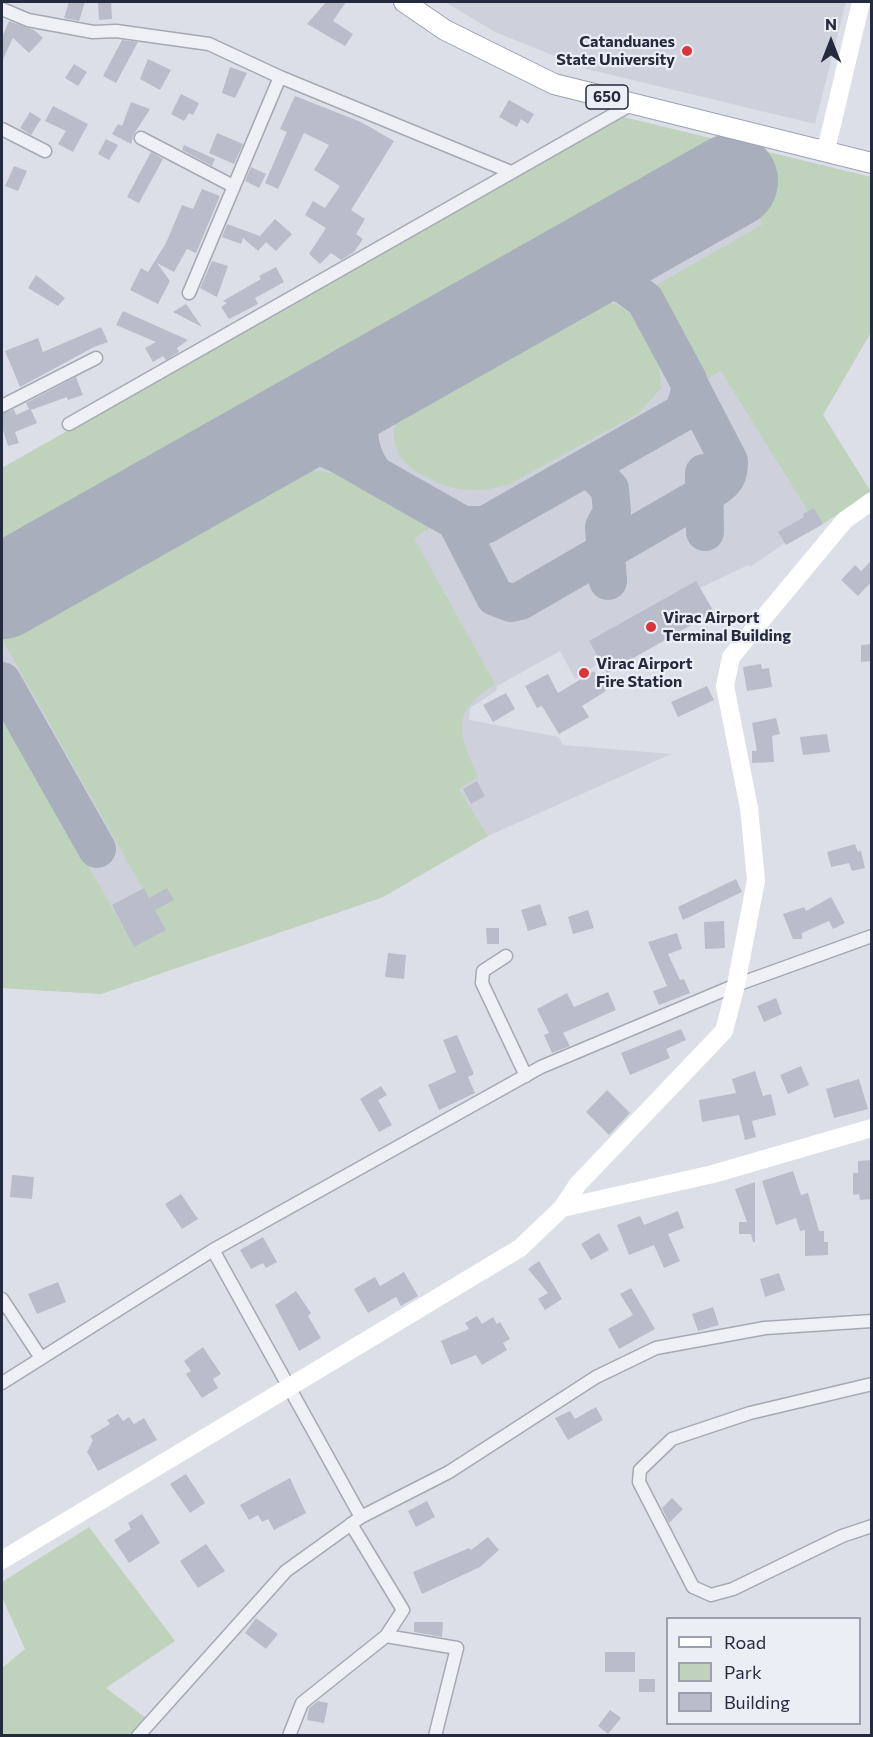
<!DOCTYPE html>
<html>
<head>
<meta charset="utf-8">
<style>
  body { margin:0 }
  #map { position:relative; width:873px; height:1737px; overflow:hidden; background:#dcdfe7; font-family:Commissioner,sans-serif }
  canvas { display:block }
  .frame { position:absolute; inset:0; border:3px solid #252b3e; pointer-events:none }
  .legend { position:absolute; left:666px; top:1617px; width:195px; height:108px; box-sizing:border-box; background:#ebeef5; border:2px solid #9ca0ac; margin:0; padding:8px 10px; list-style:none; font-size:18px; color:#252b3e }
  .legend li { display:flex; align-items:center; gap:12px; height:30px }
  .legend b { width:30px; border:2px solid #9ca0ac }
  .north { position:absolute; left:801px; top:12px; width:60px; height:60px; -webkit-text-stroke:4px #ebeef5; paint-order:stroke; rotate:0deg; font-size:16px; font-weight:700; line-height:24px; text-align:center; color:#252b3e }
  .north::after { content:''; display:block; margin:auto; width:21px; height:27px; background:#252b3e; clip-path:polygon(50% 0,100% 100%,50% 72%,0 100%) }
</style>
</head>
<body>
<div id="map">
<canvas width="873" height="1737"></canvas>
<div class="frame"></div>
<ul class="legend">
<li><b style="height:8px;background:#fff"></b>Road</li>
<li><b style="height:16px;background:#bfd2bc"></b>Park</li>
<li><b style="height:16px;background:#b9bdca"></b>Building</li>
</ul>
<div class="north">N</div>
</div>
<script>
const ctx = document.querySelector('canvas').getContext('2d');
ctx.lineJoin = 'round';
function fillPath(path, color) { ctx.fillStyle = color; ctx.fill(path, 'evenodd'); }
function strokePath(path, color, width, dash) { ctx.strokeStyle = color; ctx.lineWidth = width; ctx.lineCap = dash ? 'butt' : 'round'; ctx.setLineDash(dash || []); ctx.stroke(path); }
function write(font, color, halo, rows, align = 'center') {
  ctx.font = font + ' Commissioner,sans-serif'; ctx.lineWidth = 4.5; ctx.setLineDash([]); ctx.textBaseline = 'middle'; ctx.strokeStyle = halo; ctx.fillStyle = color; for (const [text, x, y, turn = 0] of rows) {
    ctx.save(); ctx.translate(x, y); ctx.rotate((+turn || 0) * Math.PI / 180); ctx.textAlign = isNaN(turn) ? turn : align; if (halo) ctx.strokeText(text, 0, 0); ctx.fillText(text, 0, 0); ctx.restore();
  }
}
fillPath(new Path2D(`
  M445,2H846L815,124L587,69L495,32Z
  M623,117L871,177V332L823,415L871,492L823,524L786,545L785,543L750,567L748,565L700,588L714,612L607,673L601,662L575,679L560,651L497,686L496,691L470,708L469,720L559,737L563,745L671,754L488,836L383,897L101,994L2,988V468Z`), '#ced1dc');
fillPath(new Path2D(`
  M623,117L871,177V332L823,415L871,492L823,524L814,508L808,511L721,371L703,381L655,286L763,224L723,156L703,151L619,198L625,208L2,556V468Z
  M593,300C639,301 661,347 661,388L639,413L510,484C478,494 452,492 422,475C388,456 386,426 410,396C418,387 435,381 445,375C489,349 534,327 578,303Z
  M292,471H321L338,475L432,527L414,538L495,684C449,713 459,733 478,777L459,789L488,836L383,897L101,994L2,988V714L134,946L166,930L2,639V626L269,477Z
  M89,1527L175,1641L106,1688L150,1721L138,1735L2,1736V1668L25,1649L2,1597V1582Z`), '#bfd2bc');
strokePath(new Path2D(`
  M373,382C358,415 351,445 375,475L456,521L464,525H485L682,413C687,403 692,391 688,380L645,300L590,260
  M266,442C309,432 340,455 375,475
  M582,470L596,474L610,489L612,512L604,527L608,581
  M704,473L705,532
  M456,521L495,597L511,603L520,601L705,494C720,485 730,480 729,461L690,386
  M2,681L97,849`), '#a8aebc', 38);
strokePath(new Path2D(`
  M2,592L731,181`), '#a8aebc', 94);
fillPath(new Path2D(`
  M69,2H85L79,21L64,18Z
  M98,2H111L112,19L99,20Z
  M326,2H346L333,21L353,34L345,46L307,24Z
  M9,21L34,30L43,38L29,53L13,38L2,61V37Z
  M122,40L138,42L116,83L103,76Z
  M148,59L171,70L160,90L140,79Z
  M74,64L87,72L78,86L65,78Z
  M230,67L247,73L235,98L222,93Z
  M181,94L199,103L193,115L189,113L184,121L171,114Z
  M295,96L361,122L394,141L351,210L365,219L356,234L363,239L354,252L341,260L331,253L320,264L309,254L326,228L305,215L313,201L325,208L340,186L314,170L329,145L304,133L278,189L265,183L287,132L280,129Z
  M509,100L534,114L528,124L521,119L517,127L499,117Z
  M131,102L150,109L134,134L131,144L112,134L118,124L122,126Z
  M53,106L88,124L73,152L58,144L66,131L45,121Z
  M30,112L41,119L31,135L20,128Z
  M217,133L243,144L234,164L209,153Z
  M106,139L118,145L109,160L98,154Z
  M184,145L215,159L212,166L182,150Z
  M151,152L163,159L139,203L127,197Z
  M14,166L27,171L18,191L5,186Z
  M251,167L266,174L259,188L245,181Z
  M202,189L220,196L196,253L187,249L174,272L157,263L170,281L158,304L130,290L141,268L148,272L166,243L182,205L193,209Z
  M275,219L292,234L276,251L266,242L258,251L243,238L241,244L222,237L227,224L260,236Z
  M212,261L228,266L217,297L200,288Z
  M276,267L284,282L255,298L258,304L229,319L221,307L227,303L223,301L261,279L259,276Z
  M36,275L65,298L58,306L28,288Z
  M186,304L202,327L173,312Z
  M123,311L188,340L177,348L179,352L166,360L163,356L153,362L145,348L156,342L116,325Z
  M101,327L108,342L94,347L20,387L5,351L38,338L43,352Z
  M76,377L83,395L68,400L67,397L31,410L37,423L15,432L19,443L8,446L2,427V414L14,409L16,415L29,409L26,403Z
  M814,508L823,524L786,545L778,532L804,517L803,514Z
  M872,560V581L858,596L841,580L855,565L861,571Z
  M696,581L714,612L607,673L589,641Z
  M872,644V661L861,662V645Z
  M761,664L762,669L769,668L772,687L747,691L743,667Z
  M594,671L606,691L582,706L589,717L559,734L542,706L537,708L525,686L548,674L558,693Z
  M707,686L714,700L678,717L671,702Z
  M506,693L515,709L493,722L483,705Z
  M776,718L780,734L772,736L774,762L752,763V751H757L752,723Z
  M827,734L830,752L803,755L800,737Z
  M477,781L485,796L471,804L463,789Z
  M855,844L858,852L861,851L865,868L852,871L849,863L831,867L827,852Z
  M736,879L742,892L683,920L678,907Z
  M144,888L149,898L167,888L174,900L155,910L166,930L134,947L112,905Z
  M831,897L845,923L833,929L829,921L802,933V939H793L783,914L804,907L806,911Z
  M540,904L547,925L528,931L521,910Z
  M588,910L594,928L573,934L568,917Z
  M724,921L725,948L705,949L704,922Z
  M486,928H499V944H487Z
  M677,933L682,949L668,954L680,980L684,979L690,993L659,1005L653,991L667,986L648,942Z
  M388,953L406,955L404,979L385,977Z
  M608,992L616,1010L563,1033L570,1046L552,1053L544,1035L549,1033L537,1009L567,993L574,1007Z
  M776,998L782,1014L764,1022L757,1006Z
  M681,1029L686,1040L666,1049L670,1058L630,1075L621,1053Z
  M457,1035L474,1074L468,1077L475,1093L439,1110L428,1085L456,1072L443,1040Z
  M801,1066L809,1085L788,1094L780,1075Z
  M755,1071L763,1096L771,1094L776,1115L752,1121L756,1137L745,1140L739,1115L702,1122L699,1100L736,1093L732,1079Z
  M859,1079L868,1109L834,1118L826,1089Z
  M381,1086L387,1095L378,1100L392,1125L379,1132L360,1099Z
  M607,1090L630,1113L609,1135L586,1112Z
  M872,1160V1199L860,1200L859,1194L853,1195V1173H858V1161Z
  M793,1171L801,1195L808,1193L819,1231H824V1242H828V1255L805,1256V1230L800,1231L796,1218L776,1225L762,1181Z
  M12,1175L34,1177L32,1199L10,1197Z
  M755,1182V1242H753L751,1234H739V1222H747L735,1189Z
  M181,1194L198,1219L182,1229L165,1204Z
  M678,1211L684,1228L668,1234L680,1261L664,1268L654,1245L629,1255L617,1225L640,1216L644,1225Z
  M599,1233L609,1250L591,1260L581,1244Z
  M263,1237L277,1262L266,1268L263,1263L251,1269L240,1250Z
  M539,1261L562,1299L545,1310L538,1299L548,1293L528,1269Z
  M404,1272L418,1296L401,1306L396,1297L368,1313L354,1289L375,1277L380,1286Z
  M779,1273L785,1290L765,1297L760,1279Z
  M58,1282L66,1302L37,1314L28,1294Z
  M631,1288L655,1329L619,1349L608,1329L633,1315L620,1294Z
  M296,1291L311,1313L308,1316L321,1338L299,1351L275,1305Z
  M713,1307L719,1325L698,1331L692,1314Z
  M477,1316L482,1324L493,1317L497,1324L500,1322L510,1339L503,1343L507,1350L482,1365L476,1355L451,1365L441,1341L469,1329L465,1323Z
  M203,1347L221,1374L213,1379L218,1388L202,1398L186,1374L191,1371L184,1361Z
  M596,1407L603,1420L568,1440L555,1418L570,1411L575,1419Z
  M118,1414L123,1421L129,1417L134,1424L144,1418L157,1440L98,1471L87,1452L93,1440L90,1436L110,1424L107,1420Z
  M186,1474L205,1503L190,1513L170,1484Z
  M290,1478L306,1513L274,1530L268,1519L262,1522L258,1515L249,1520L240,1505Z
  M672,1498L683,1509L669,1523L662,1508Z
  M427,1501L435,1517L416,1527L408,1511Z
  M142,1514L160,1543L129,1563L114,1540L131,1529L128,1523Z
  M488,1537L499,1550L480,1567L422,1594L413,1572L469,1548L471,1550Z
  M206,1544L225,1571L198,1588L180,1561Z
  M256,1618L278,1634L266,1649L245,1633Z
  M414,1622H443L442,1637L414,1632Z
  M605,1652H635V1672H605Z
  M639,1679H655V1692H639Z
  M318,1701L328,1703L324,1723L307,1720L309,1708Z
  M610,1710L621,1718L608,1734L598,1726Z`), '#b9bdca');
const street = new Path2D(`
  M2,9L28,20L93,32L116,31L209,44L280,77L511,172
  M2,129L45,151
  M141,138L233,186
  M189,293L280,77
  M2,406L96,358
  M69,424L632,104
  M506,956L483,971L482,983L526,1076
  M213,1250L361,1517
  M2,1299L41,1358
  M2,1383L213,1250L541,1067L736,985L872,936
  M872,1384L750,1413L672,1439L640,1470L639,1482L693,1587L711,1595L733,1589L842,1536L872,1526
  M386,1636L457,1648L435,1736
  M138,1736L286,1571L361,1517L449,1472L596,1377L656,1348L765,1328L872,1321
  M289,1736L302,1703L386,1636L403,1610L351,1524`);
const primary = new Path2D(`
  M404,2L445,30L554,84L872,163`);
strokePath(street, '#a5a9b4', 15);
strokePath(primary, '#9aa1b4', 22);
strokePath(street, '#eff0f5', 12);
strokePath(new Path2D(`
  M826,150L861,2
  M562,1208L713,1174L872,1128
  M2,1560L520,1248L562,1208L578,1184L724,1031L736,985L756,880L749,808L725,686L731,657L845,520L872,501`), '#fff', 18);
strokePath(primary, '#fff', 20);
for (const [x, y, r, color] of [
  [687,51,6,"#d7363b"],
  [651,627,6,"#d7363b"],
  [584,673,6,"#d7363b"]
]) { const dot = new Path2D(); dot.arc(x, y, r, 0, 2 * Math.PI); ctx.fillStyle = color; ctx.fill(dot); strokePath(dot, '#ebeef5', 2); }
for (const [x, y, w] of [
  [607,97,42]
]) { const box = new Path2D(); box.roundRect(x - w / 2, y - 12, w, 24, 4.5); ctx.fillStyle = '#ebeef5'; ctx.fill(box); strokePath(box, '#252b3e', 1.5); }
write('bold 15px', '#252b3e', null, [
  ["650",607,97]
]);
write('bold 16px', '#252b3e', '#ebeef5', [
  ["Catanduanes",675,42,"right"],
  ["State University",675,60,"right"],
  ["Virac Airport",663,618],
  ["Terminal Building",663,636],
  ["Virac Airport",596,664],
  ["Fire Station",596,682]
], 'left');
</script>
</body>
</html>
